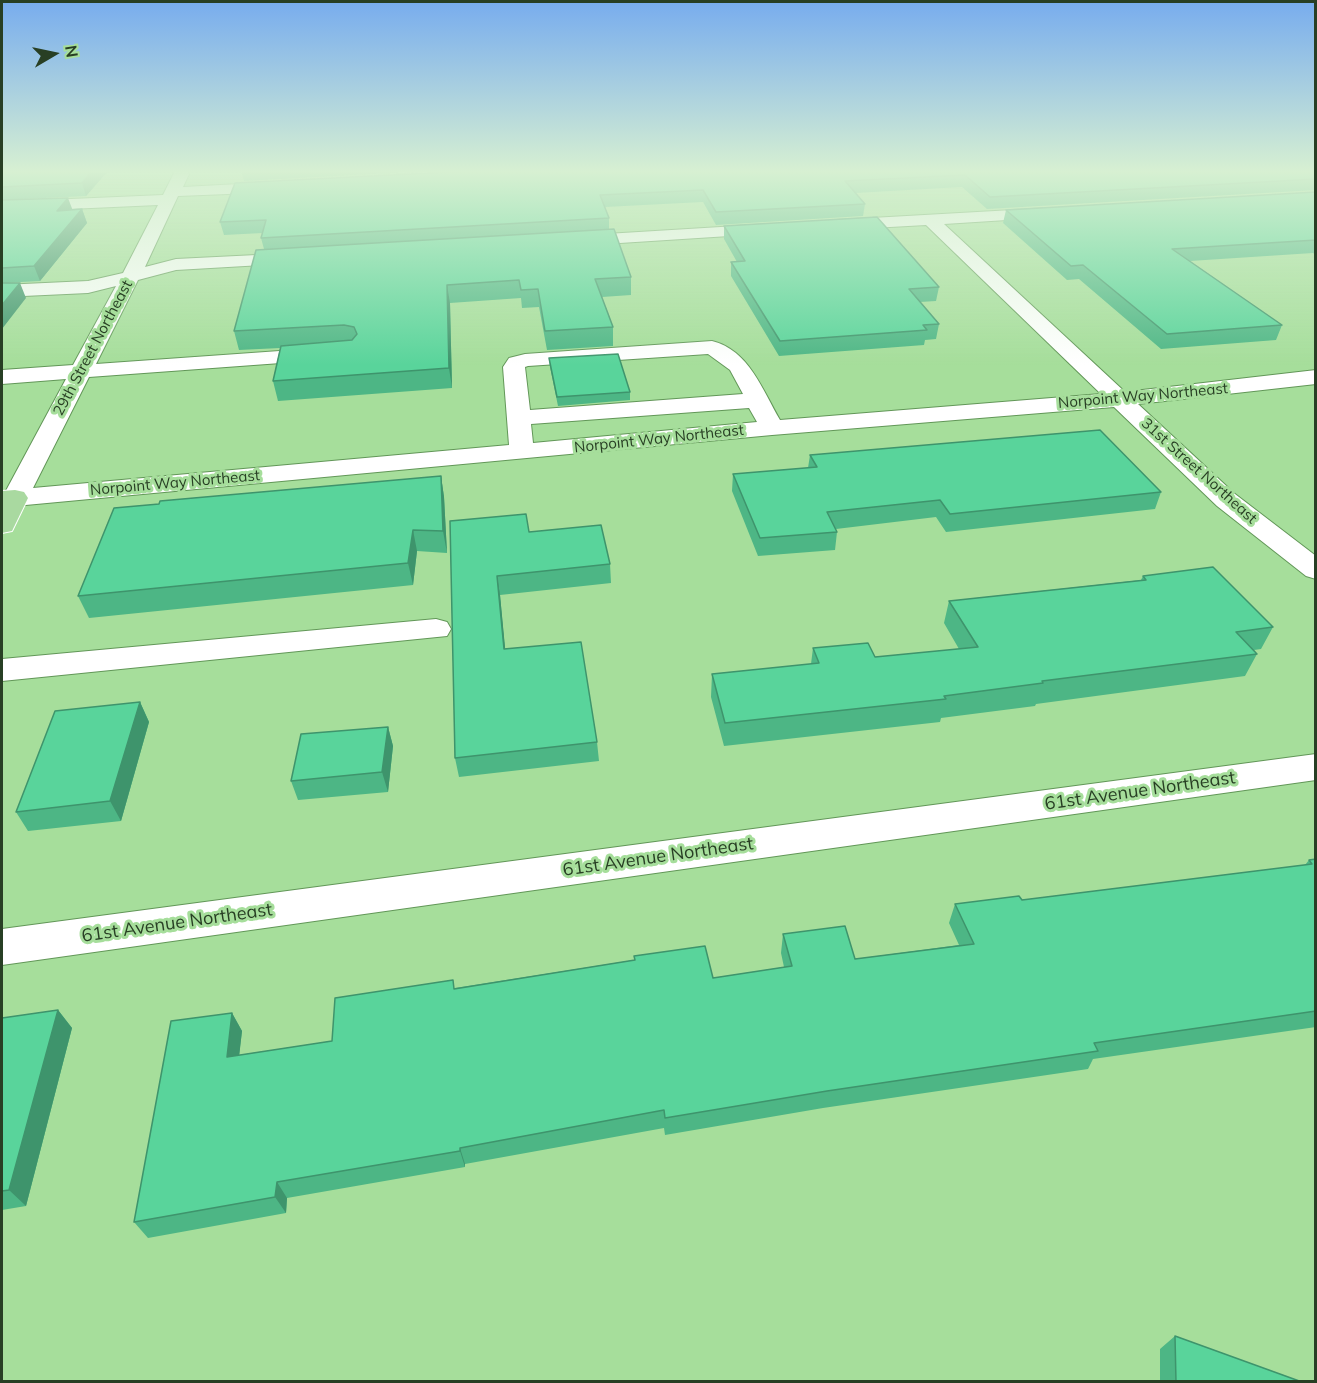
<!DOCTYPE html>
<html>
<head>
<meta charset="utf-8">
<style>
  body { margin:0 }
  #map { position:relative; width:1317px; height:1383px; overflow:hidden; background:#a6de9b; font-family:Mulish,sans-serif }
  canvas { display:block }
  .frame { position:absolute; inset:0; border:3px solid #283f24; pointer-events:none }
  .north { position:absolute; left:24px; top:24px; width:60px; height:60px; -webkit-text-stroke:4px #a6de9b; paint-order:stroke; rotate:81deg; font-size:16px; font-weight:700; line-height:24px; text-align:center; color:#283f24 }
  .north::after { content:''; display:block; margin:auto; width:21px; height:27px; background:#283f24; clip-path:polygon(50% 0,100% 100%,50% 72%,0 100%) }
</style>
</head>
<body>
<div id="map">
<canvas width="1317" height="1383"></canvas>
<div class="frame"></div>
<div class="north">N</div>
</div>
<script>
const ctx = document.querySelector('canvas').getContext('2d');
ctx.lineJoin = 'round';
function strokePath(path, color, width, dash) { ctx.strokeStyle = color; ctx.lineWidth = width; ctx.lineCap = dash ? 'butt' : 'round'; ctx.setLineDash(dash || []); ctx.stroke(path); }
function fillPath(path, color) { ctx.fillStyle = color; ctx.fill(path, 'evenodd'); }
function write(font, color, halo, rows, align = 'center') {
  ctx.font = font + ' Mulish,sans-serif'; ctx.lineWidth = 6; ctx.setLineDash([]); ctx.textBaseline = 'middle'; ctx.strokeStyle = halo; ctx.fillStyle = color; for (const [text, x, y, turn = 0] of rows) {
    ctx.save(); ctx.translate(x, y); ctx.rotate((+turn || 0) * Math.PI / 180); ctx.textAlign = isNaN(turn) ? turn : align; if (halo) ctx.strokeText(text, 0, 0); ctx.fillText(text, 0, 0); ctx.restore();
  }
}
const minor = new Path2D(`
  M175,171H187L189,174L183,187L277,182L285,187L277,192L178,196L145,267L176,259L297,253L306,258L297,263L176,270L138,280L96,364L322,348L330,349L333,354L330,359L322,360L89,377L33,488L509,445L503,367L509,358L525,354L712,341C749,350 763,391 780,420L1101,394L926,225L836,230L828,225L836,220L1048,208L1054,209L1056,213L1054,217L944,224L1125,392L1316,370V384L1138,404L1235,494L1316,556V579L1306,576L1217,506L1114,407L772,435L15,506L6,504L2,498L66,379L2,384V370L73,365L116,286L88,293L2,297V285L88,281L123,273L158,205L2,212V202L163,195ZM708,354L730,370L743,394L530,410L525,367L528,366ZM749,408L757,422L533,443L531,424Z
  M770,224L776,225L779,229L776,233L573,246L564,241L573,236Z
  M436,619L447,622L451,629L447,636L2,681V659Z
  M1316,754V780L2,965V929Z`);
const major = new Path2D(`
  M15,490L24,492L28,498L12,531L2,533V491Z`);
strokePath(minor, '#629758', 2);
strokePath(major, '#fff', 2);
fillPath(minor, '#fff');
fillPath(major, '#a9d9a0');
fillPath(new Path2D(`
  M2,171H108L86,196L2,200Z
  M241,171H427L244,181Z
  M1316,171V190L987,209L962,187L855,193L865,204L863,216L716,225L703,202L605,207L609,218V229L631,277V295L602,297L613,327V346L547,350L539,307L522,308L521,298L450,303L452,388L278,401L273,381L280,348L239,350L234,331L264,249L261,238L263,233L224,235L220,222L235,183Z
  M1316,192V255L1313,253L1190,261L1282,325L1276,340L1161,349L1079,279L1067,280L1003,223L1006,210Z
  M2,201L73,210L82,209L87,223L40,281L2,283Z
  M724,226L939,287L936,301L920,302L939,324L936,339L925,340L924,345L779,356L731,276V262H737L724,239Z
  M549,358L630,392V400L558,406L550,367Z
  M810,455L1161,492L1155,509L946,532L936,517L836,529L837,532L835,550L758,556L732,491L733,474L808,468Z
  M441,476L444,497L447,553L417,551L413,585L89,618L78,596L159,504Z
  M450,521L529,532L610,564L611,583L500,595L505,649L597,742L599,761L459,777L455,758Z
  M1143,576L1273,627L1261,649L1254,650L1257,654L1245,676L1036,704L1035,706L941,718L940,722L724,746L711,697L712,674L811,664L813,648L875,657L959,649L944,623L949,601L1141,580Z
  M140,702L149,722L121,821L28,831L16,812Z
  M388,727L393,746L388,792L298,800L291,781Z
  M1316,859V1027L1093,1059L1088,1069L823,1108L665,1135L664,1128L465,1164V1167L287,1198L286,1213L148,1238L134,1222L232,1013L242,1031L239,1055L332,1041L455,988L634,960V956L713,978L784,967L781,953L783,934L855,959L959,945L949,923L955,904L1022,900L1305,865L1309,860Z
  M58,1010L72,1028L26,1206L2,1210V1018Z
  M1175,1336L1302,1382H1160V1349Z`), '#4db685');
fillPath(new Path2D(`
  M92,171H108L86,196L82,183Z
  M68,198L73,211H57Z
  M82,209L87,223L40,281L34,266Z
  M20,283L26,298L2,329V305Z
  M447,285L450,303L452,388L449,368Z
  M441,476L444,497L447,553L443,531Z
  M413,530L417,551L413,585L408,563Z
  M497,576L500,595L507,668L504,649Z
  M140,702L149,722L121,821L110,801Z
  M388,727L393,746L388,792L382,772Z
  M58,1010L72,1028L26,1206L9,1190Z
  M232,1013L242,1031L237,1075L227,1057Z
  M460,1148L465,1164V1167L460,1151Z
  M277,1182L287,1198L286,1213L275,1197Z`), '#3e946c');
const building = new Path2D(`
  M2,171H92L82,183L2,187Z
  M469,171H1316V179L990,197L965,175L845,181L865,204L716,212L703,190L600,195L609,218L261,238L266,220L220,222L235,183Z
  M1316,192V240L1172,249L1282,325L1167,334L1083,265L1071,266L1006,210Z
  M68,198L57,211L82,209L34,266L2,268V200Z
  M877,217L939,287L909,289L939,324L923,325L927,330L780,341L731,262L745,261L724,226Z
  M614,229L631,277L595,279L613,327L545,331L538,289L521,290L519,280L447,285L449,368L273,381L281,346L352,340L357,334L354,327L344,325L234,331L256,250Z
  M2,283H20L2,305Z
  M618,354L630,392L557,397L549,358Z
  M1100,430L1161,492L950,514L940,500L827,512L837,532L760,538L733,474L817,467L810,455Z
  M441,476L443,531L413,530L408,563L78,596L114,508L159,504L160,501Z
  M526,514L529,532L601,525L610,564L497,576L504,649L581,642L597,742L455,758L450,521Z
  M1213,567L1273,627L1236,632L1257,654L1042,681L1043,683L944,696L946,699L725,723L712,674L819,663L813,648L868,643L875,657L978,647L949,601L1146,580L1143,576Z
  M140,702L110,801L16,812L55,711Z
  M388,727L382,772L291,781L301,734Z
  M1316,859V1011L1094,1043L1098,1051L827,1091L665,1118L664,1110L460,1148V1151L277,1182L275,1197L134,1222L171,1021L232,1013L227,1057L332,1041L335,998L453,980L454,989L635,960L634,956L705,946L713,978L792,966L783,934L845,926L855,959L974,944L955,904L1019,896L1022,900L1312,864L1309,860Z
  M58,1010L9,1190L2,1191V1018Z
  M1175,1336L1302,1382H1176Z`);
fillPath(building, '#59d49b');
strokePath(building, '#3e946c', 1.5);
const sky = ctx.createLinearGradient(0, 0, 0, 365);
sky.addColorStop(0, '#77acee');
sky.addColorStop(0.47, '#d7f0d2');
sky.addColorStop(1, '#d7f0d200');
ctx.fillStyle = sky;
ctx.fillRect(0, 0, 1317, 365);
write('15px', '#283f24', '#a6de9b', [
  ["29th Street Northeast",93,348,-62],
  ["Norpoint Way Northeast",1143,396,-5],
  ["Norpoint Way Northeast",659,439,-6],
  ["31st Street Northeast",1199,471,42],
  ["Norpoint Way Northeast",175,483,-5]
]);
write('18px', '#283f24', '#a6de9b', [
  ["61st Avenue Northeast",1140,791,-8],
  ["61st Avenue Northeast",658,857,-8],
  ["61st Avenue Northeast",177,923,-8]
]);
</script>
</body>
</html>
